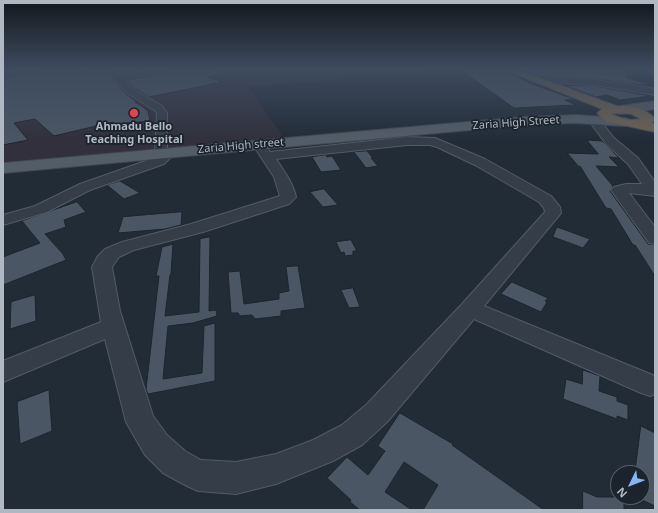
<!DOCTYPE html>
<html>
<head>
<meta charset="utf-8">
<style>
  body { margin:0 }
  #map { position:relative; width:658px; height:513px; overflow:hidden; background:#222c37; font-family:"Noto Sans",sans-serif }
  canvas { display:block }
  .frame { position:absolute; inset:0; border:4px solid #b0b8c4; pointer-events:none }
  .north { position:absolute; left:610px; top:465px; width:40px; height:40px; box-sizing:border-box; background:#1b232c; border:1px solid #575f69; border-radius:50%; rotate:227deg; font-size:11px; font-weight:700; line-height:16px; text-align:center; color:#b0b8c4 }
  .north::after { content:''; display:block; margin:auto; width:14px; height:18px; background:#88b4f1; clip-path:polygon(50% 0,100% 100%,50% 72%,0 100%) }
</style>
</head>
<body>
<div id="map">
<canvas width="658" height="513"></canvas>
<div class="frame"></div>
<div class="north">N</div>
</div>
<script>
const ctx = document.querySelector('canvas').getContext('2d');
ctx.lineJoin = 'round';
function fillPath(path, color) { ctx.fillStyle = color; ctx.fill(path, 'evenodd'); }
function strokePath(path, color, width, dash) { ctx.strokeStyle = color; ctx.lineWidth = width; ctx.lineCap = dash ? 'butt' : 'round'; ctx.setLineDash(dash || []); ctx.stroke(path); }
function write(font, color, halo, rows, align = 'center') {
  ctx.font = font + ' "Noto Sans",sans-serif'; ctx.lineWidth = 3.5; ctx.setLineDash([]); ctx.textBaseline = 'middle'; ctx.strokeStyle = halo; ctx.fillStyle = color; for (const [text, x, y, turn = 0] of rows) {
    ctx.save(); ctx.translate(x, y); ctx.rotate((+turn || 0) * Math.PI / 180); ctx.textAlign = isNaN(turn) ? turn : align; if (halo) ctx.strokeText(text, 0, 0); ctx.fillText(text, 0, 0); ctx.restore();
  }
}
fillPath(new Path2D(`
  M3,69H458L248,87L284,138L3,162Z`), '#31303c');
const building = new Path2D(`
  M55,69H78L81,71L104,69L126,94L137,102H135L146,109H145L148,111L150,121L113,124V122L54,136L35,119L14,123L28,140L3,145V79Z
  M177,69H220V74L208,77L223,82L149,97L134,88L127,80L172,72Z
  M480,69H502L532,84L574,99L565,100L576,105L514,108L462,71Z
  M521,69H618L627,72V78L650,84L643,85L596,79L538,76Z
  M564,85L595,86L651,96L620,100L607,95L596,97Z
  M587,140L602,141L619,158L609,157L619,167L596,166L613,186L610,191L648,244L655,245V276L635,245H633L611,209L606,208L580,166L579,167L567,153L598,154Z
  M367,151L373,158H371L378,166L366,168L354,152Z
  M326,155L327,157L332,156L341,170L321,172L312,157Z
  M120,181L140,193L124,199L107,185Z
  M324,189L338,205L323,207L310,192Z
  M77,202L86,212L64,220L66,227L45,234L63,254L66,260L3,285V257L40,243L22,221Z
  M182,212L181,225L165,229L118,233L123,217Z
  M557,227L590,239L583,248L553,237Z
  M210,237L209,311L216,310L217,316L193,323L168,326L163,379L202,373L204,326L215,323V381L148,394L146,389L159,276H156L162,247L173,244L171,274L170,275L165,316L199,312L200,239Z
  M351,240L357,251H353V255L345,256L344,252L341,253L336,242Z
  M298,266L305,308L281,311V316L255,319L252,315L240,316L238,313H231L228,272L240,271L244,304L279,299V293L289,291L286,267Z
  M512,282L548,298L545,301L547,302L541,312L501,294Z
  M353,288L360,307L349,308L341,290Z
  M35,295L36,321L10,329L11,302Z
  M583,370L600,376L599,391L617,397V401L628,405V420L617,416V419L563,399L566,379L582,384Z
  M49,390L52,431L20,444L17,402Z
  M400,413L453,444L452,445L544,510H423L438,485L404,462L385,492L412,510H360L350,502L351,500L327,478L347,457L368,475L385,451L378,446Z
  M641,426L655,433V506L642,500V473H635Z
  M583,491L597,497H624V510H583Z`);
fillPath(building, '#4a5663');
strokePath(building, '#1d252e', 1);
const minor = new Path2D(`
  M26,69H48L44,71L3,78V72Z
  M105,69H114L119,75L155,69H176L172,71L124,79L133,89L162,106L167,113V150L170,153L171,157L164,164L90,190L47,212L3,225V215L35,206L80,184L154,158L157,156L158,153L155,150L157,113L154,110L127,93Z
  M649,69H655V74H652Z
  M535,77C576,77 615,81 655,89V95L595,85L532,82L531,80L532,78Z
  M594,117L598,118L614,138L638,158L655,182V196L629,193L655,227V244L649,243L611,190L614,187L626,184H642L628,164L606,144L590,122L589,120L590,118Z
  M407,137L435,138L485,159L551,196L560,207L561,213L484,306L655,376V394L650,396L641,393L474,319L387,422L362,445L333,461L276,484L236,494L198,491L187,486L163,473L145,455L126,422L105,339L3,382V361L101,322L92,267L98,256L105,249L122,242L191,224L280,196L274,177L253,145L255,142H263L270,152ZM407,145H430L437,147L475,165L539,202L544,208L545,212L462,304L367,404L342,425L313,440L276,454L236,462L201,460L185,451L167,435L153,416L120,311L112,267L119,257L134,250L203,232L289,204L296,197C293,183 284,171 276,159Z`);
const major = new Path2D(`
  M655,101V109L620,114L616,113L614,110L616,107L620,106Z
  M575,115L624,118L629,119L630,122L629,125L624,126L575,123L524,125L3,173V163L524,117Z`);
const highway = new Path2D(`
  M503,69H516L617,106C630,106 647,108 655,119L652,123L655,124V132L608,122L603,119L597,113L602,109ZM619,113L631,114L641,119L627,120L611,114Z`);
strokePath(minor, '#535b65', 2);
strokePath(major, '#3f4751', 2);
strokePath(highway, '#404852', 2);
fillPath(minor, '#353e48');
fillPath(major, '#535d68');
fillPath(highway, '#6d6253');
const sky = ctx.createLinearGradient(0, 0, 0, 141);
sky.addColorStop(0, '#13181e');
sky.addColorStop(0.49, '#3e4b5e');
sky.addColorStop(1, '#3e4b5e00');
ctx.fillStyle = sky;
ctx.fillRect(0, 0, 658, 141);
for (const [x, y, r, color] of [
  [134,113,5,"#e0444e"]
]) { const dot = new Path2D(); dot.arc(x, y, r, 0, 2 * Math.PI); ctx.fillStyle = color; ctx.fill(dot); strokePath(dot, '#1b232c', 1.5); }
write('11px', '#b0b8c4', '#1b232c', [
  ["Zaria High Street",516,123,-4],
  ["Zaria High street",241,146,-5]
]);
write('bold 11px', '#b0b8c4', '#1b232c', [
  ["Ahmadu Bello",134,127],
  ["Teaching Hospital",134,140]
]);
</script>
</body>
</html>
